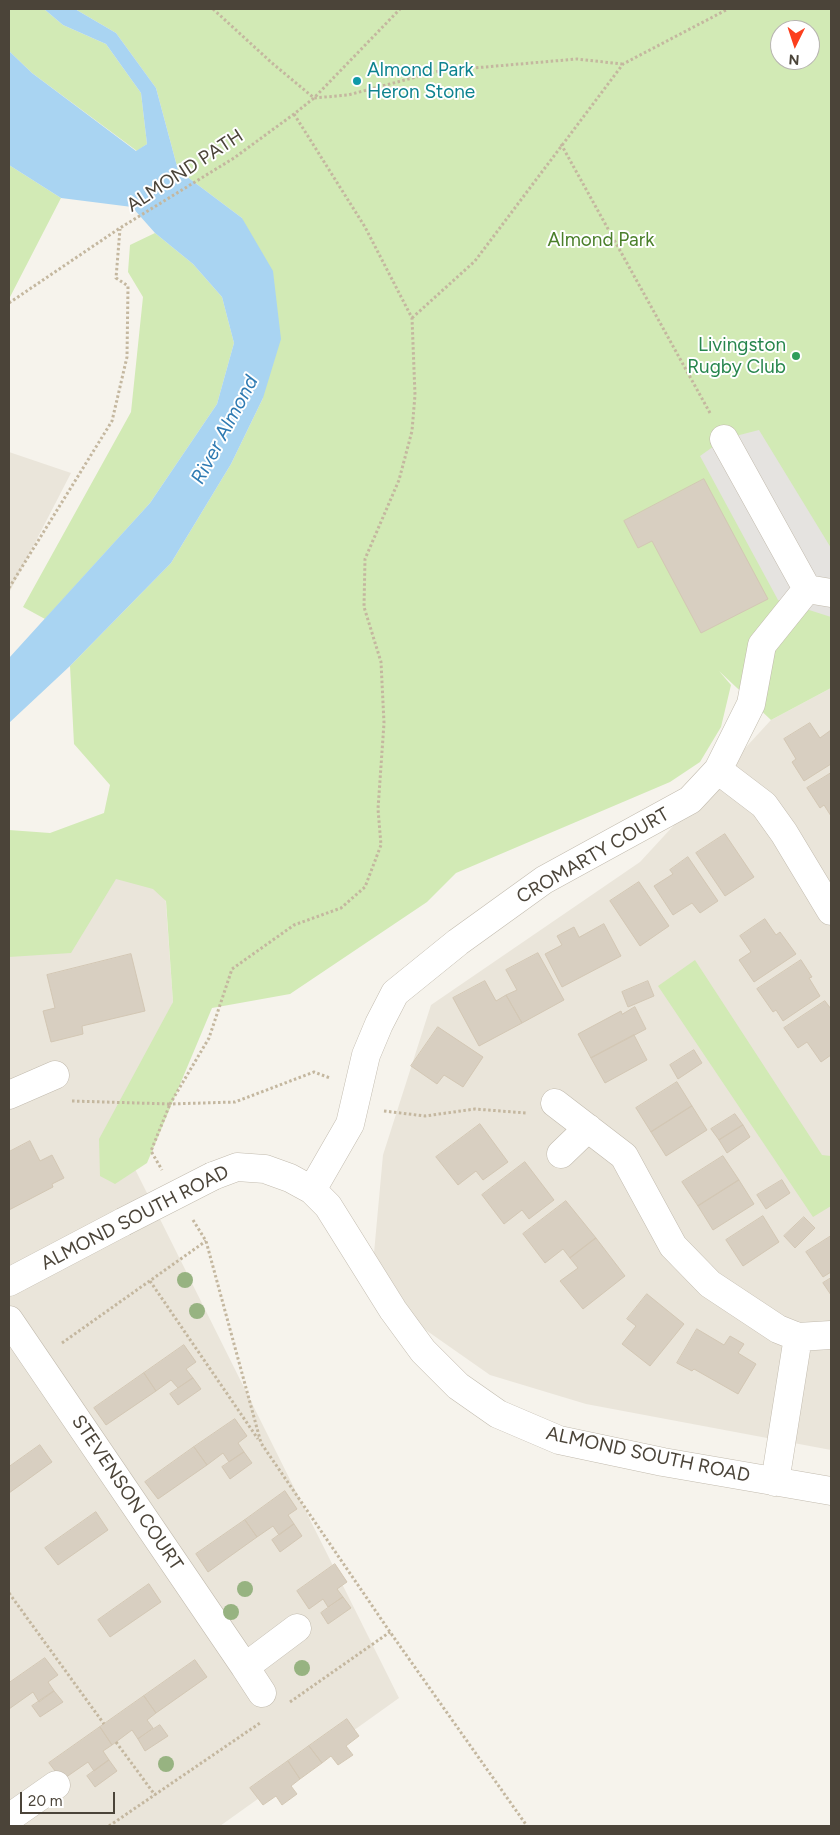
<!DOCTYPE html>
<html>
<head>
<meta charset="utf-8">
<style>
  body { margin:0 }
  #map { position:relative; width:840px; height:1835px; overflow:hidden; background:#f6f3ec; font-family:Figtree,sans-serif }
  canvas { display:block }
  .frame { position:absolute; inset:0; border:10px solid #4b4439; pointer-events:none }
  .north { position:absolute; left:770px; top:20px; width:50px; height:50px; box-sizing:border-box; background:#fff; border:1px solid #b7b4b0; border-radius:50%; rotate:184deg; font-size:14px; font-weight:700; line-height:20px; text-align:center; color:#4b4439 }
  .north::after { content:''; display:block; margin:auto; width:18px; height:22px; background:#fc3f1d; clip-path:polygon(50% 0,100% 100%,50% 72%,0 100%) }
  .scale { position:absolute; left:20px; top:1792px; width:95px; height:22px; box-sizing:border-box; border:2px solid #4b4439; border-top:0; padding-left:6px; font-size:15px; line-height:18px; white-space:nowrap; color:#4b4439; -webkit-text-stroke:4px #fff; paint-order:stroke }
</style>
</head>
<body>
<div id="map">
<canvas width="840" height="1835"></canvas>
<div class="frame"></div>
<div class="north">N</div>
<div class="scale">20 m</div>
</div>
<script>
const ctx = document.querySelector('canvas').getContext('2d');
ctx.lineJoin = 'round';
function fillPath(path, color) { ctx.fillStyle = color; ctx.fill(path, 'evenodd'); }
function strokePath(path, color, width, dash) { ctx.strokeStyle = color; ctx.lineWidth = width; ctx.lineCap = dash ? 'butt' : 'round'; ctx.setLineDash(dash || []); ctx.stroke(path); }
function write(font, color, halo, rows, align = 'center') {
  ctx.font = font + ' Figtree,sans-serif'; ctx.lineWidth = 4; ctx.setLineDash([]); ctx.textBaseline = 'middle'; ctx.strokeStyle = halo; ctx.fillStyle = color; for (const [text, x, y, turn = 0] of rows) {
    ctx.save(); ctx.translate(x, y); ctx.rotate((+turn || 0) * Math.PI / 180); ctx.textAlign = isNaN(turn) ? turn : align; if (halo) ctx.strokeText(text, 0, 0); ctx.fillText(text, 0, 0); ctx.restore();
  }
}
fillPath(new Path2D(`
  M9,452L71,473L9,593Z
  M831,688V1450L586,1404L490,1375L420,1326L374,1253L383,1155L431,1005L640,862L771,720Z
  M163,863L173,1002L127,1153L399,1698L220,1826H9V901Z`), '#eae5da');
fillPath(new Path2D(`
  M9,9H44L63,25L106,44L141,93L147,144L137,151L32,73L9,51Z
  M75,9H831V688L771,720L719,671L731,685L721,727L700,762L670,782L456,873L427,902L290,994L212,1008L147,1163L115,1184L100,1176L99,1139L173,1002L166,901L153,889L116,879L71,953L9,957V830L50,833L104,813L110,785L74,744L70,666L171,563L231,464L263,398L242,218L178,170L156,88L116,33ZM780,30H810V60H780Z
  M9,165L61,198L9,299Z
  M155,233L193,264L222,297L234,343L217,404L150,503L45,619L23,607L131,412L143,297L128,272L130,245Z
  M695,960L822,1155L831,1156V1206L813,1217L658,986Z`), '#d2eab5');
fillPath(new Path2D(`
  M759,430L831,548V617L778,600L700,456L724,439Z`), '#e5e3e0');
fillPath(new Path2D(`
  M44,9H75L116,33L156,88L178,170L242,218L273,271L281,339L263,398L231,464L171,563L70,666L9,723V658L150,503L217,404L234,343L222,297L193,264L155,233L132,207L61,198L9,165V51L32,73L136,151L147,144L141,93L106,44L63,25Z`), '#a9d4f2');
const building = new Path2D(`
  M704,479L768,599L701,633L652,541L638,548L624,521Z
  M810,723L820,738L831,730V764L804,781L792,762L796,759L784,739Z
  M831,773V816L824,805L820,808L807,788Z
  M725,834L754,877L725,896L696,853Z
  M688,857L718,901L700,913L692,903L673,915L654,886L673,874L670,870Z
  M639,882L669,926L640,946L610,901Z
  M765,919L776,935L780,932L796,954L754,982L739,960L751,952L740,936Z
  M604,924L621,956L562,987L545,954L562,945L557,936L574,927L579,937Z
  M538,953L564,1000L522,1023L506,995L517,990L506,970Z
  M131,954L145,1011L82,1026L83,1034L51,1042L43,1011L55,1008L47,975Z
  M801,960L812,977L809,978L820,996L783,1021L776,1010L773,1012L757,989Z
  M485,981L496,1001L506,995L522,1023L479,1046L453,998Z
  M648,981L654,996L628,1007L622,992Z
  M825,1001L831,1009V1055L821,1062L807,1042L798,1048L784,1028Z
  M635,1007L646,1029L591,1058L578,1034L621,1011L622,1014Z
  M438,1027L483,1057L463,1087L444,1075L437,1084L411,1066Z
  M634,1035L647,1060L605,1083L591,1058Z
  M694,1050L702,1063L678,1079L670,1065Z
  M677,1082L692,1106L651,1132L636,1108Z
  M692,1106L707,1130L666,1156L651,1132Z
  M735,1114L743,1125L719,1140L711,1129Z
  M480,1124L508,1162L483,1180L476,1171L458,1185L436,1157Z
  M743,1125L750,1137L727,1153L719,1140Z
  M30,1141L40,1161L52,1155L64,1178L52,1184L53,1187L9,1210V1152Z
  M723,1156L739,1180L698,1206L682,1182Z
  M525,1162L554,1200L529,1219L522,1210L504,1224L482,1195Z
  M739,1180L754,1204L713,1230L698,1206Z
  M782,1180L790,1193L766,1209L757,1195Z
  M566,1201L596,1238L570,1258L563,1249L545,1263L523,1234Z
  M763,1216L779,1242L743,1266L726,1240Z
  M804,1217L815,1228L795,1248L784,1236Z
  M831,1236V1272L823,1277L806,1252Z
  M596,1238L625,1276L583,1309L560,1281L578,1268L570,1258Z
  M831,1278V1295L823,1283Z
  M647,1294L684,1324L650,1366L622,1344L636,1326L627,1319Z
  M697,1329L724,1345L730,1336L744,1344L738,1353L756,1364L738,1394L694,1369L692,1371L677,1363Z
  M184,1345L196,1362L186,1369L193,1378L178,1388L171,1380L156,1391L144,1373Z
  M144,1373L156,1391L106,1425L94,1408Z
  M193,1378L201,1389L178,1405L170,1394Z
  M235,1419L247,1436L238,1443L244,1452L229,1462L223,1453L207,1465L194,1447Z
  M40,1445L52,1462L9,1493V1467Z
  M194,1447L207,1465L158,1499L145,1482Z
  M244,1452L252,1463L230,1479L222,1467Z
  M285,1491L297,1509L288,1515L294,1524L279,1535L273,1526L257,1537L245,1520Z
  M96,1512L108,1530L58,1565L45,1548Z
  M245,1520L257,1537L208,1572L196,1554Z
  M294,1524L302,1536L280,1552L272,1540Z
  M335,1564L347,1582L337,1589L343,1597L328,1607L323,1599L309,1609L297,1591Z
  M149,1584L161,1602L110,1637L98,1620Z
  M343,1597L351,1608L328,1624L321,1613Z
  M45,1658L58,1675L48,1682L54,1691L39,1702L33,1692L9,1709V1683Z
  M195,1660L207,1677L156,1713L144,1696Z
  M54,1691L63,1702L40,1717L32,1706Z
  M144,1696L156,1713L147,1720L153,1728L138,1739L132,1730L112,1745L100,1727Z
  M347,1719L359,1736L346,1746L353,1755L338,1765L331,1756L322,1763L309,1746Z
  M160,1725L168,1736L145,1751L138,1739Z
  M100,1727L112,1745L103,1751L109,1760L94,1771L88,1762L62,1780L49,1763Z
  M309,1746L322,1763L300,1779L288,1761Z
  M109,1760L117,1771L95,1787L87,1776Z
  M288,1761L300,1779L291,1786L297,1794L282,1805L276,1796L263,1805L250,1788Z`);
fillPath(building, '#d8cfc1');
strokePath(building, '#d3c7b4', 1);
const minor = new Path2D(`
  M807,589L831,593
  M718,770L764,805L784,833L831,911
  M9,1095L55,1075
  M555,1103L624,1156L673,1246L710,1284L778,1329L798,1337L831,1335
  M561,1154L588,1128
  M213,1176L237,1167L265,1169L290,1178L312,1190L328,1206L393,1310L423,1351L458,1386L498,1414L559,1440L663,1462L831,1491
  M312,1190L350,1124L366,1055L379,1024L395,993L458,942L544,880L690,800L718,770L751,704L762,645L807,589L724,439
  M9,1282L123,1222
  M9,1320L245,1667L297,1628
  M775,1482L798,1337
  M245,1667L262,1693
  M9,1818L56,1785`);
strokePath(minor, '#c2bbae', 29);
strokePath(new Path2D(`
  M213,9L272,63L314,98L348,95L439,71L577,59L622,64
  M294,114L365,227L412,318L415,395L412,431L399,480L365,559L364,607L381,662L384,723L378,809L381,845L365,887L341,908L294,925L232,969L209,1038L170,1104L235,1102L314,1072L330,1078
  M561,144L710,413
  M9,303L120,228L234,158L294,114L314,98L400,9
  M412,318L475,261L623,64L728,9
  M9,588L112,421L127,357L128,286L116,278L120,229
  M72,1101L170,1104L151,1151L162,1170
  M384,1111L425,1116L475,1109L526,1113
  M193,1220L206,1241L261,1443L390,1632L527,1826
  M150,1281L258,1439
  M62,1343L206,1241
  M9,1593L104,1724
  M290,1702L390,1632
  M116,1742L155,1795
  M109,1826L260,1723`), '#c4b79f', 3, [2.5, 2.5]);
strokePath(minor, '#fff', 28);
const minorBridge = new Path2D(`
  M123,1222L213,1176`);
strokePath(minorBridge, '#c2bbae', 29, []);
strokePath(minorBridge, '#fff', 28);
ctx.fillStyle = '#97b381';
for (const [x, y] of [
  [185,1280],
  [197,1311],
  [245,1589],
  [231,1612],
  [302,1668],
  [166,1764]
]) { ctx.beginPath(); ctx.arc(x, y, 8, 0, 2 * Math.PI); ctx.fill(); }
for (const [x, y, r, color] of [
  [357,81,5,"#0f9aa8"],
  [796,356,5,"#2e9e5b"]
]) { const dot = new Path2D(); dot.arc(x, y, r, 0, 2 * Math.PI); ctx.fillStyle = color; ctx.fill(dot); strokePath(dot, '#fff', 2); }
write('19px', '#0d838f', '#fff', [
  ["Almond Park",367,70],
  ["Heron Stone",367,92]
], 'left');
write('19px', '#4b4439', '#fff', [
  ["ALMOND PATH",185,171,-33],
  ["CROMARTY COURT",593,856,-30],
  ["ALMOND SOUTH ROAD",135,1218,-27],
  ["ALMOND SOUTH ROAD",648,1455,12],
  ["STEVENSON COURT",127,1493,56]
]);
write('19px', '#4a7f2a', '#fff', [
  ["Almond Park",601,240]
]);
write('19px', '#27864d', '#fff', [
  ["Livingston",786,345],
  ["Rugby Club",786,367]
], 'right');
write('italic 20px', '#2e7ab2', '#fff', [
  ["River Almond",225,430,-62]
]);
</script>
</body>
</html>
